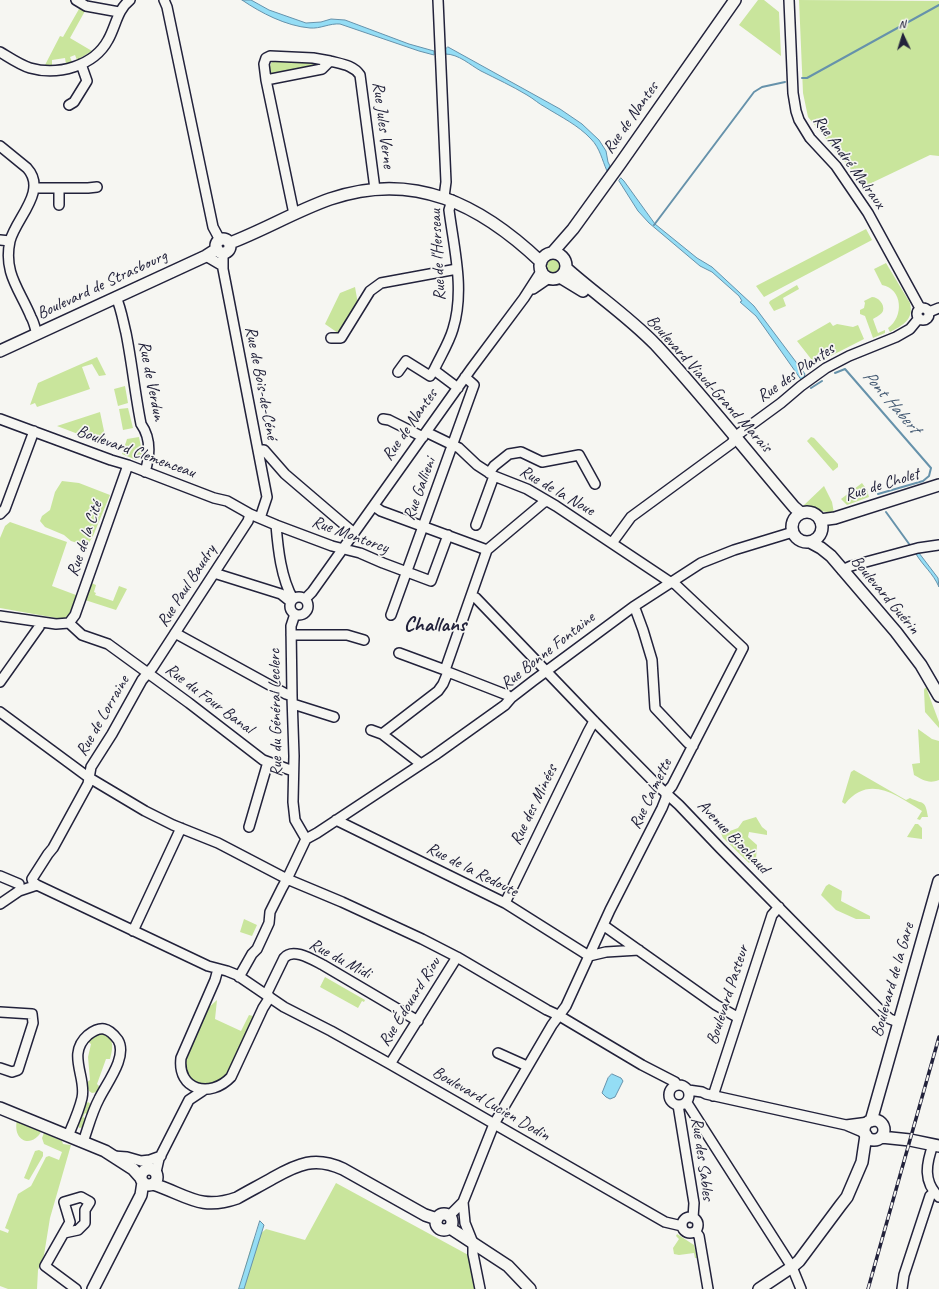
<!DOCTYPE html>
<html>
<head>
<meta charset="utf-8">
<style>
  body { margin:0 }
  #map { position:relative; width:939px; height:1289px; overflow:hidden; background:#f6f6f2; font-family:Caveat,sans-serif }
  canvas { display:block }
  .north { position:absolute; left:883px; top:16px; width:40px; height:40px; -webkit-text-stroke:3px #f6f6f2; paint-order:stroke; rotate:356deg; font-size:11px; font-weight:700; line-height:16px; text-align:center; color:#22223b }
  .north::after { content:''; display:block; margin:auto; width:14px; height:18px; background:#22223b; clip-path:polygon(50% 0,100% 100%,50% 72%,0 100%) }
</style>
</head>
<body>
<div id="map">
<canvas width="939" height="1289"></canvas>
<div class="north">N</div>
</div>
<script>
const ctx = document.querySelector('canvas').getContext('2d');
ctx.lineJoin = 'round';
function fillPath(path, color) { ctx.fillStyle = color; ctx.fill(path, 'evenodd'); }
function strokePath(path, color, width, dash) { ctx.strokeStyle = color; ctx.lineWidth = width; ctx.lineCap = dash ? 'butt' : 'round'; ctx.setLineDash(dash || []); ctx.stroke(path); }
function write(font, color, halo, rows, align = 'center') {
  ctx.font = font + ' Caveat,sans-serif'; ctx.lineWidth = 3.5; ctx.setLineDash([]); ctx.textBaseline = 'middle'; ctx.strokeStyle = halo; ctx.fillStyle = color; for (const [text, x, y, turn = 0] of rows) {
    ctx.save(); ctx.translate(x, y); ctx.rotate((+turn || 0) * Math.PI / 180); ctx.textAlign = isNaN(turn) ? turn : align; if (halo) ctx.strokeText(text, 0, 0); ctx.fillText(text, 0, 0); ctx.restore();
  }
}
fillPath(new Path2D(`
  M758,0H764L779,12L781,56L739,25Z
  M799,0L939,1V156L930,155L863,187L850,168L808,117L803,93Z
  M79,9L85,11L70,38L92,51L77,60L75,55L70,57L72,62L66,64L65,58L52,60V65H45L60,36L63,37Z
  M277,59L320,63V64L271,74L269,71L271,63Z
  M866,229L872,240L764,297L756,286Z
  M547 266a7 7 0 1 1 14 0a7 7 0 1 1-14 0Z
  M886,263L910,303C914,320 903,325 890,332L888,328C904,317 903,289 882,285L874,269Z
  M797,285L799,289L783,298L786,306L774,311L769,303L770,301Z
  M355,287L358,304L340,331L338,333L325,324L340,293Z
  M872,297C878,297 885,304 883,311C881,315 876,317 873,319L878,333L885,330V333L873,338L865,316L860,314V310L864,308L865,303L864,301Z
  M830,322L833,326L837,324L853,327L858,325L864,339L815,364L797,341Z
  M97,357L106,375L99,376L92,364L82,367L90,389L37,407L35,403L30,405L38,383Z
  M125,386L128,403L118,406L114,389Z
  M128,408L133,428L123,430L119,409Z
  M100,412L107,445L57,426Z
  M139,437L143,456L136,460L122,454L127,439Z
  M811,437L814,438L838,464V467L833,471L807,441Z
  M62,481L79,483L110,495L93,536L87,546L71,541L64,535L45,527L40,521L42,516L50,510L55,492Z
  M862,483L867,490L869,497L847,505L841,499Z
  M824,486L832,502L834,513L820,511L803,506Z
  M10,522L67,542L52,586L76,595L69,616L62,619L0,608V538L5,526Z
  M91,583L96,585L94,592L96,593L95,595L113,601L119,586L127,589L116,610L85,600Z
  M929,687L927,690L939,722V728L925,712L924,690L925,688Z
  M918,729L932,739L939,741V780C929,784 923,780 914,775L912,764L920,763Z
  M854,770L906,800L910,798C924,805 925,799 928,817H922L920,820L917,819L922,811C896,795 869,774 845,804L842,802L851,772Z
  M756,817L762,827L767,831V835L749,832L748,837L757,845L756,859L749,863L723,838L720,831L721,828L730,831L738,828L743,821Z
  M915,824H918L922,828V839L907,837Z
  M829,884L842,891L841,901L870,916V919H856L836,910L821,895L826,886Z
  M244,919L257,925L252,936L240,932Z
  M325,977L365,1000L364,1002L362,1001L358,1008L320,987Z
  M217,1000L215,1019L241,1031L249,1015L253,1016L230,1074L212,1087C195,1083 185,1082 186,1061L206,1010Z
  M98,1033C114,1034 114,1046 110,1059H106L97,1084L100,1087L97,1092L92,1093L89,1091L86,1083L90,1080L88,1057L91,1044L88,1042L91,1038Z
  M88,1102L92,1105L89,1115L85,1113L83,1117L87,1119L84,1127L79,1128L78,1125L85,1104Z
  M17,1120L42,1130C33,1149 12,1142 17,1120Z
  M44,1133L62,1141L63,1144L71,1145L50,1218L44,1255L38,1270L37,1289H8L0,1286V1230L8,1233L9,1230L5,1228L18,1194L31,1186L46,1157L49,1156L59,1160L62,1152L44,1144L42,1138Z
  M39,1150L43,1152V1156L29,1180L24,1178L35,1151Z
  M336,1183L472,1257L478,1289H239L253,1240L266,1229L305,1240Z
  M677,1234L694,1245L697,1258H695L694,1253L679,1255L674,1254L673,1248L679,1239L676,1236Z`), '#c9e59c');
const water = new Path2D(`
  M242,0H251L269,10L306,23L321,22L331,19L345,20L409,44L434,51V55L419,51L340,24C330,23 320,29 310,28C286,26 261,13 242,0Z
  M448,47L560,109L582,124L599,140L606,151L608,162L610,166L607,171C602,160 600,148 591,139C578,125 561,117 545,107C539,104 534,99 527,95C512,86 497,79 481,71C470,65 459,54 445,54V50Z
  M621,178L624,181L655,224L697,258L712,267L754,306L805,374L804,377L805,379L802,381L764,327L756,316L740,302L742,301L739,296L712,272L700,266L649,223L638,211L619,181Z
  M919,553L938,578L939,587C933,573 923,566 916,554Z
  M612,1074L621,1078L623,1081L615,1097L610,1099L606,1097L602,1093L608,1078Z
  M260,1221L264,1225L244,1289H239Z`);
fillPath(water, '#94ddf5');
strokePath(water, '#6692ab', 1);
strokePath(new Path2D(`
  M802,78H807L939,5
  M654,225L754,92L762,87L785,82
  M835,373L845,369L931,468L929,476L923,481L878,494
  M811,388L822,381
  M886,512L912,548`), '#6692ab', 2);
const minor = new Path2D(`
  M76,0L86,6L119,12
  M164,0L167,7L213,227L220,240
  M438,0L446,182L444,197
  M789,0L793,93L796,111L799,120L810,138L836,166L868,213L920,308
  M0,52C10,58 20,65 30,68C58,76 94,66 108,40C116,26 117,10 130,0
  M266,80L264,64L266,58L270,56L313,58L330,61
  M69,105L74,102L87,81L81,64
  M0,146L27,168C48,191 16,218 10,241C3,273 20,290 31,317C34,322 35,328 37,334
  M35,188H88L97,187
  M59,189V205
  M452,200L449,210C454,249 465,290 453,329C449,343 440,357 434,370L458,388
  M294,214L266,80L322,69L330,61C341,64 353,65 360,75L375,189
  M0,240L10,241
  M223,253V269L230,305L267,497L260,518
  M206,256L223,266
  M533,289L549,278
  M116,297C121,308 123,321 126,333C132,363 135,394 141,424C151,438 150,456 145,472
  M917 314a6 6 0 1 1 12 0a6 6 0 1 1-12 0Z
  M929,312L939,308
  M331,338H341L370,291L381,283L457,269
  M398,372L406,361L430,376L434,370
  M0,419L111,460L128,465L214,498L227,501L250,514L276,525L332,546L360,553L383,563L431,581L448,535
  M383,419L389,420L423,437
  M426,432L459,448L477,465L494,476L527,489L556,506L670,582L675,584L743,648L672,786L666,793V798L662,808L610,910L566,1006L552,1025L494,1124L463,1202L449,1216
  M258,450H264L285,474L354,533
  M489,473L494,466L509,454L521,452L542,462L579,455L595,484
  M374,506L381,511L487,550
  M0,514L5,509L34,431
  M250,514L248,521L153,667L142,680L112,734L91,767L88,784L53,848L48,854L32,879L33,882L37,885L208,966L227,971L237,975L284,1007L331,1031L390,1064L665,1222L682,1226
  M276,525C278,549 281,578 293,599
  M476,525L494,476
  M612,543L631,517L732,443L735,437L740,433L781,403L801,386L826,368L849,356L896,337L910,329L919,318
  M842,570L851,566L918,548L939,545
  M214,573L281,594L291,602
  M471,596L476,598L594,721L658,786L679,805L720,848L884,1014L890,1019L898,1022
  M290 606a9 9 0 1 1 18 0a9 9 0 1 1-18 0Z
  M305,599L312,592L471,369L524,298L542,270
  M633,607L636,611L643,630L652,660L655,708L688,743L693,746
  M295,614L291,626L292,696L294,756L293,802L295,820L306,839
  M391,615L474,385L465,377
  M0,616L56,624L69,623
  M69,623L82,635L108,644L189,703L263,760L293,771
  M69,623L75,615L128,465
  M175,633L286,694L292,696
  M291,635H347L364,640
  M399,653L445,670L448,672L507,695L511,698
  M445,670L487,550L543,503L547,501
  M0,682L39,627L40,622
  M293,704L334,717
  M0,712L88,777L145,811L173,825L218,843L287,879L342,902L422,939L457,957L547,1010L558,1015L642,1065L675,1082L677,1085
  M371,730L382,734L421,764
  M382,734L438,691L443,684L448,672
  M336,820L505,903L589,956
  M249,827L268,762
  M0,876L19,884
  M505,903L588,732L594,721
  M0,904L19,891L37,885
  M603,925L716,1005L737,1017
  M133,931L181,828
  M589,956L606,952L639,950
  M218,969L215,980L181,1058C177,1090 210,1099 231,1077L263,1008L270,997
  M239,977L252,954L257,949L269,923L270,912L282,888L287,879L306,839L317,833L435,755L505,705L511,698L533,681L633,607L701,563L734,550L793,532
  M266,995L284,958C293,947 313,960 323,965L418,1021
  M0,1012L32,1014L33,1023L18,1070L12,1072L0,1068
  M498,1053L527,1066
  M390,1064L457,957
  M669 1095a10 10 0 1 1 20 0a10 10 0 1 1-20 0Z
  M688,1090L702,1092L706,1094L846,1125L865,1133
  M713,1096L772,915L779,907
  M687,1103L792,1267L801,1289
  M678,1105L694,1203L693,1218
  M846,1125L869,1122
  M68,1136C73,1124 79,1111 82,1098C87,1077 66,1054 88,1035C92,1032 98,1028 104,1029C110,1030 115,1036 118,1040C128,1057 106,1084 99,1099C92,1112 88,1128 83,1142
  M933,1145C926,1164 923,1182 939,1197
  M113,1156L127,1157L141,1161L150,1160L161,1156
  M156,1172L159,1159L189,1100L204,1090
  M463,1202L465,1223L473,1243V1254L480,1289
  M682 1225a8 8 0 1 1 16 0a8 8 0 1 1-16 0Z
  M696,1232L699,1236L708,1289
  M64,1233L78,1230L85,1223V1210L90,1202L81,1197L64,1202L70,1222L45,1266L76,1289
  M902,1289L904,1275L930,1196L934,1192`);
const major = new Path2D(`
  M216 246a7 7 0 1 1 14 0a7 7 0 1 1-14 0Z
  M230,243C264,230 296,211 330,199C414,170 481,205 541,262
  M552,253L573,229L620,164L735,0
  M540 266a13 13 0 1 1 26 0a13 13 0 1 1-26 0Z
  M566,268C595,294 628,316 656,345C704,397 748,453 794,507L801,513
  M560,277L583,291
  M0,351L206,256L217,249
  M792 527a15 15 0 1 1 30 0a15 15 0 1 1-30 0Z
  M820,520L835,518L939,485
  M810,542L821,548L831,556L896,632L921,665L939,696
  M0,1108L105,1151L133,1169L141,1178
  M864 1130a10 10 0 1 1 20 0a10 10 0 1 1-20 0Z
  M871,1121L939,881
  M881,1137L910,1140L939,1146
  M141 1177a8 8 0 1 1 16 0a8 8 0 1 1-16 0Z
  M153,1184C187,1195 200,1211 237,1198C249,1191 261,1185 273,1178C298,1164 315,1156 343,1169L425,1215L437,1219
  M436 1222a8 8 0 1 1 16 0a8 8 0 1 1-16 0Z
  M450,1228L508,1266L530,1289
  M93,1289L141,1195L143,1182
  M759,1289L792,1267L799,1261L840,1206L847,1197L862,1162L866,1135`);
strokePath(minor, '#22223b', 12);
strokePath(major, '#22223b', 14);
strokePath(minor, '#f6f6f2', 9);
strokePath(major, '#f6f6f2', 11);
const rail = new Path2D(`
  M868,1289L939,1037`);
strokePath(rail, '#22223b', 3.5);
strokePath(rail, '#f6f6f2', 2, [6]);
write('17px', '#22223b', '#f6f6f2', [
  ["Rue de Nantes",631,118,-55],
  ["Rue Jules Verne",383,125,83],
  ["Rue André Malraux",849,162,54],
  ["Rue de l'Herseau",438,255,-93],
  ["Boulevard de Strasbourg",102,285,-25],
  ["Rue des Plantes",796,373,-35],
  ["Rue de Verdun",151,381,79],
  ["Rue de Bois-de-Céné",261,383,79],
  ["Boulevard Viaud-Grand Marais",709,384,48],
  ["Rue de Nantes",410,425,-55],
  ["Boulevard Clemenceau",136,452,20],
  ["Rue de Cholet",882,485,-17],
  ["Rue Gallieni",420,489,-70],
  ["Rue de la Noue",557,491,30],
  ["Rue Montorcy",350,535,20],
  ["Rue de la Cité",85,539,-71],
  ["Rue Paul Baudry",187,586,-57],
  ["Boulevard Guérin",885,595,50],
  ["Rue Bonne Fontaine",548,651,-38],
  ["Rue du Four Banal",209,699,37],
  ["Rue du Général Leclerc",276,713,-91],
  ["Rue de Lorraine",103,716,-60],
  ["Rue Calmette",651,794,-64],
  ["Rue des Minées",534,805,-64],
  ["Avenue Biochaud",733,837,46],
  ["Rue de la Redoute",472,870,27],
  ["Rue du Midi",340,959,28],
  ["Boulevard de la Gare",893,980,-74],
  ["Boulevard Pasteur",728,995,-72],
  ["Rue Édouard Riou",410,1002,-58],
  ["Boulevard Lucien Dodin",491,1104,30],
  ["Rue des Sables",702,1159,82]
]);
write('italic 18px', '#445a73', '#f6f6f2', [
  ["Pont Habert",891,402,49]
]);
write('bold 21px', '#22223b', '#f6f6f2', [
  ["Challans",435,625]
]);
</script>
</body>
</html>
